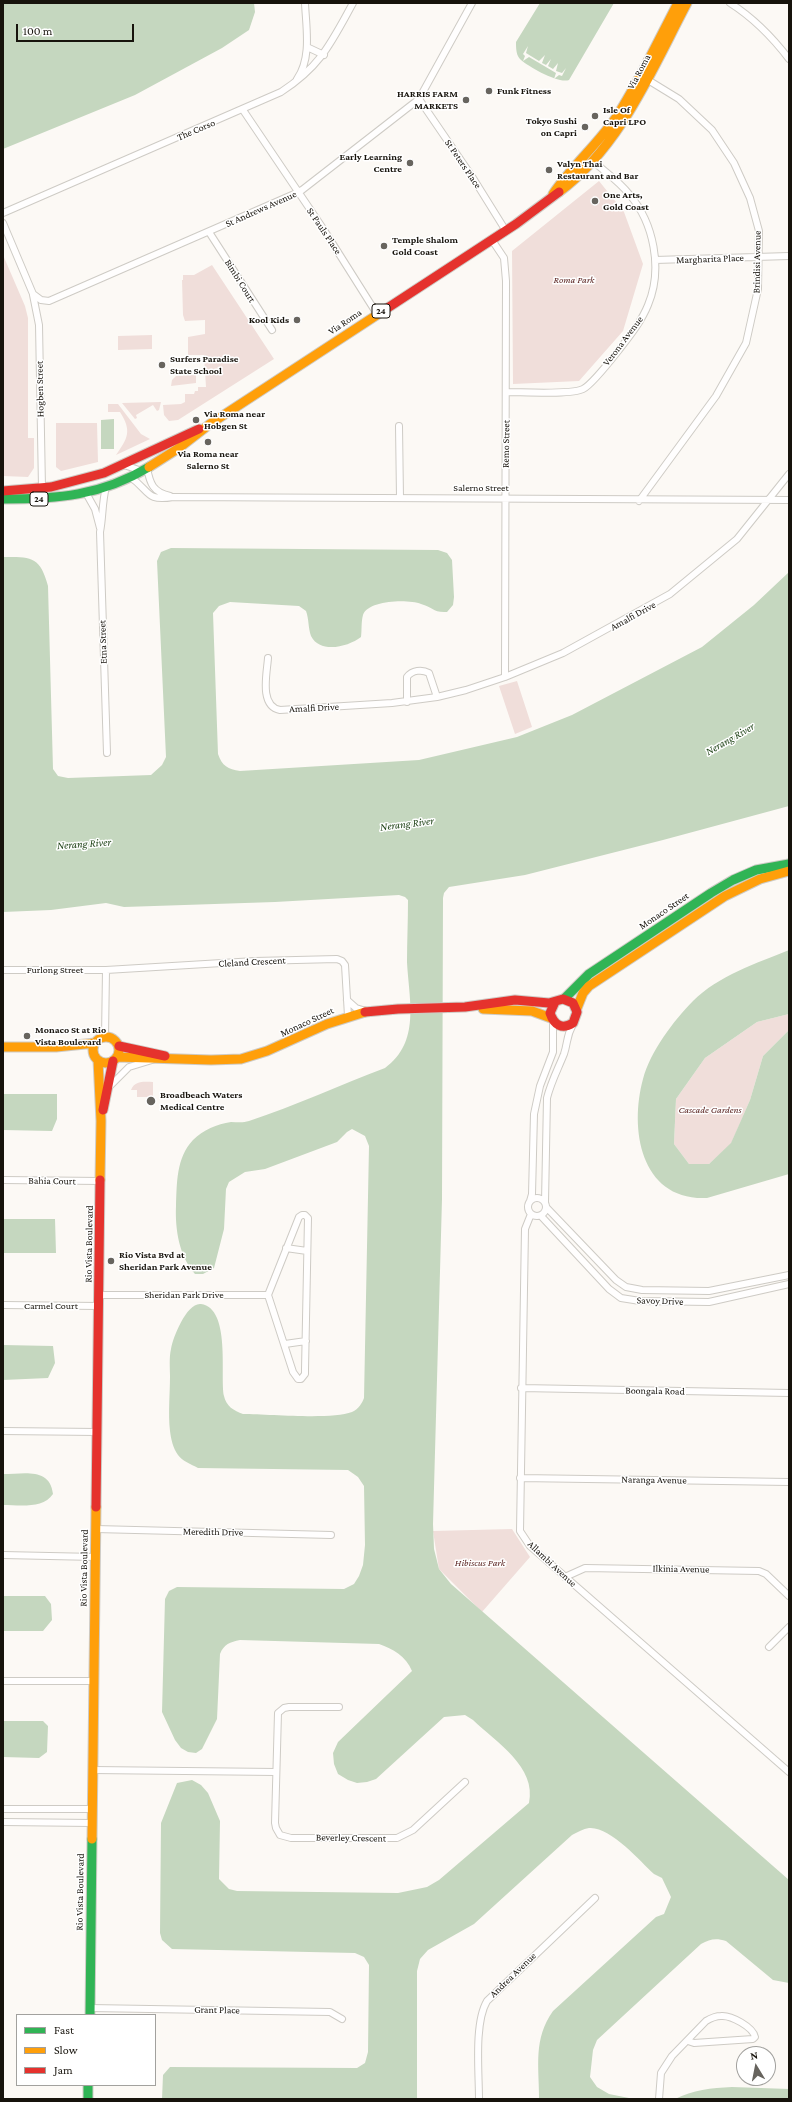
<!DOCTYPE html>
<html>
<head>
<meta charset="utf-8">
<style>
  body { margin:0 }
  #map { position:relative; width:792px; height:2102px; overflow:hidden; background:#fcf9f5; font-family:"Crimson Pro",serif }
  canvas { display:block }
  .frame { position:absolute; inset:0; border:4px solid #17130c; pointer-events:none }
  .legend { position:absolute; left:16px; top:2014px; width:140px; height:72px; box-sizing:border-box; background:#fff; border:1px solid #a2a19e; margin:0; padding:5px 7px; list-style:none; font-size:12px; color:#17130c }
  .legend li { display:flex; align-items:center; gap:8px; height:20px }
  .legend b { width:20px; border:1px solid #a2a19e }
  .north { position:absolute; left:736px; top:2046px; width:40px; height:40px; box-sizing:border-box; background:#fff; border:1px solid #a2a19e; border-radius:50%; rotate:350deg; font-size:11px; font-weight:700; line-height:16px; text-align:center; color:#17130c }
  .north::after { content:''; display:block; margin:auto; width:14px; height:18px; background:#67645e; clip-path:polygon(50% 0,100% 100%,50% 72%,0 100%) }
  .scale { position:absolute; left:16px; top:24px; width:118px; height:18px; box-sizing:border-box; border:2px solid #17130c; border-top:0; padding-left:5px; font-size:12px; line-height:14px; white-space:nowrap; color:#17130c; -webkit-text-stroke:3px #fff; paint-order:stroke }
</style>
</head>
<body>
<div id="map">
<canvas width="792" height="2102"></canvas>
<div class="frame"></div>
<ul class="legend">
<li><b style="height:5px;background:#30b455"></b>Fast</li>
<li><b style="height:5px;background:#ff9f0a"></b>Slow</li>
<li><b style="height:5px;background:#e5322d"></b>Jam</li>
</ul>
<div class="north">N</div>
<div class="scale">100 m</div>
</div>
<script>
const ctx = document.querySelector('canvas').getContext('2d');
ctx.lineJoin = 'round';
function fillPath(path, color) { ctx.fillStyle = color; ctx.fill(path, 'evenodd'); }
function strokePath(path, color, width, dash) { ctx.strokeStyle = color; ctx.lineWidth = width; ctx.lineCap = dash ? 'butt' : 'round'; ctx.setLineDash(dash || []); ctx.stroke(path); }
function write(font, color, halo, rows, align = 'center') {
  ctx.font = font + ' "Crimson Pro",serif'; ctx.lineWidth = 3; ctx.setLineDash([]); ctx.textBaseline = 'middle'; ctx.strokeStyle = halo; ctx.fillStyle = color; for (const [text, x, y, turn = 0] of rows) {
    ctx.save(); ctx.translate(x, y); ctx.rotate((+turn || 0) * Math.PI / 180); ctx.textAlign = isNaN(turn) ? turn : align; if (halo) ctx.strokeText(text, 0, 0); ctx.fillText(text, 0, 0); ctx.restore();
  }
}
fillPath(new Path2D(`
  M599,181L624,212L643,264L623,331L579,381L513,384L512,251Z
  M3,255L25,306L28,318V438H34V468L28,477L3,476Z
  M212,265L274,359L178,420L169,421L164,415L163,405L181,404L185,402V394H194L195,391H198V387H206L204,355H188V337L205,334V320L185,321L183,315L182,280H183V275H194Z
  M152,335V349L118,350V336Z
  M196,375V383L171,386L172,380L176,376Z
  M161,402L159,410L157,411L153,405L136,415L137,418L135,419L122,403Z
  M108,404H118L141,434L150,439L116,455C128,438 132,431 120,412H108Z
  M56,423H97L98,462L61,471L56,467Z
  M517,681L532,727L515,734L499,686Z
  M789,1014V1030L763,1056L750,1100L731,1144L709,1164H689L674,1144L676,1099L705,1058L757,1022Z
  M153,1082V1097H137V1090H131C135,1080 145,1082 153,1082Z
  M512,1529L530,1557L482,1612L439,1569L433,1531Z`), '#f0deda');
fillPath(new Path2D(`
  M3,3H254L255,12L249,30L222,48L135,95L3,149Z
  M540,3H614L569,80C559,84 529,67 521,60C516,56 516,48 516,42Z
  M114,419V449H101V420Z
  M171,548L438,550L447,553L452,560L454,597L453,605L447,612C433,613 433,607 421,604C408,599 368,600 363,615C361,622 362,630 361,637C348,647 320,654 311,636C308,628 309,619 306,611L299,606L230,602L219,606L213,613L218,754C222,766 228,769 240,771L419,760L517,737L572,715L702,647L754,605L789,572V806L663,840L525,875L449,887L444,893L443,898L442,1199L433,1524L434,1549L439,1569L451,1584L789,1880V1983L773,1980L726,1941C716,1938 710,1939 701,1944L597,2040L593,2050L590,2077L597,2087L609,2094L634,2099H539C539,2066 533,2039 553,2011L656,1917L664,1914L671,1897L662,1878L654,1874C640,1861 610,1826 589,1828C583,1829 578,1832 572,1835L474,1924L428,1950L420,1959L417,1971V2099H162L163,2075L170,2067L357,2068L365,2063L368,2052L369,1965L364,1957L355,1953L172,1949L162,1940L160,1933L161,1823L177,1783L192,1780L201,1785L208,1793L220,1821L219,1879L229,1889L237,1891L398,1893L427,1887L439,1880L529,1803C537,1767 496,1742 473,1720L465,1715L444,1717L376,1779L367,1782L357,1783L348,1780L338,1774L334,1764L333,1753L338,1742L412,1671C406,1656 393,1649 379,1644L240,1640C230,1642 224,1644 220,1654L217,1719L202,1749L196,1753L188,1752L181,1748L175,1740L162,1712L165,1599L169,1591L177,1587L344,1589L354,1584L359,1576L363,1565L365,1545L364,1486L358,1477L348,1470L198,1468C191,1464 182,1461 178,1455C173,1448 171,1439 170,1431C168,1413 170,1394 170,1376C170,1368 169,1357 171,1349C173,1337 187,1302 201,1304C231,1308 220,1376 224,1396C226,1406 234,1411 243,1414C269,1414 331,1420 352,1412C359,1409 362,1403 364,1398L369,1146L365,1136L352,1129L347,1132L337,1142L265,1169L245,1172L229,1182L226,1189L224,1229L214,1268L203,1274H195C179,1256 175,1229 176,1206C177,1183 176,1158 193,1140C203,1130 217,1124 231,1122C237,1122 243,1123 249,1121C295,1106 340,1085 385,1068C421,1042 409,1000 407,962C407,942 408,921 408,900L405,897L399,895L275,902L124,907L106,903L51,910L3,912V557C31,557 40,556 48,586L53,769L58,776L68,778L151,775L162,765L166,757L157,561L161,552Z
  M789,950V1014L757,1022L705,1058L676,1099L674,1144L689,1164H709L731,1143L750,1100L763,1056L789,1030V1174L707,1198C641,1201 629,1130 643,1079C650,1052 674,1020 693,1001C718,976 757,963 789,950Z
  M3,1094H57V1119L52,1131L3,1130Z
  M3,1219H55L56,1253H3Z
  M3,1345L53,1346L55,1363L48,1378L3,1380Z
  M3,1474C24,1474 50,1467 53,1494C43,1509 20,1505 3,1505Z
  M3,1596H45L51,1604L52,1620L43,1631H3Z
  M3,1721H43L48,1726L47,1752L39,1758L3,1757Z
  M732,2087L789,2089V2099H675C693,2090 711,2088 732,2087Z`), '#c5d7bf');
fillPath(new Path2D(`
  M528,46L526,53L539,61L545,55L542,63L546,65L551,59L548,66L553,69L558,63L556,71L562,73L566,68L562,76L559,75L554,79L556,73L529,57L523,61L525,56L523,54Z`), '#fcf9f5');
const street = new Path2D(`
  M730,3C752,17 773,38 789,59
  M307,47L324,55
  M297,79C312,58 306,27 305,3
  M419,99L473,178L506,231
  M243,110L324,230L377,314
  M3,213L281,92C321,66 331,43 353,3
  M3,223L33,294L41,300L49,301L292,195L302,190L419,99L472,3
  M209,232L272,330
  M492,240L504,258L506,281L505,677
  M655,260L789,256
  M33,295L39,325L42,488
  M507,392C523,392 571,395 583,389C593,384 614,356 622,346C632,333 642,320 648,305C663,269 654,223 629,194C619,181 605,172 593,161
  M399,426L400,498
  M124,465L142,471
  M147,468C150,484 153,492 170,496
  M130,477C150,490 145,502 173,497L789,500
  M106,487C102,502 103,517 100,532L107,753
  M86,493L95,509L100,528
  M639,501L716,396L746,343L758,289L759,231L750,198L734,163L712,130L679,99L648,80
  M268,658C267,673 259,706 280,710L392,703L437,697L466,690L505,677L563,653L670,594L737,539L789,474
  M407,702V677C412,670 422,669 429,673L437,697
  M3,970H106L255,961L337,959L342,961L345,965L348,1016
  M347,1000L356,1008L366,1011
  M105,1037L106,970
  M108,1088L129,1067L152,1060
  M3,1180L101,1181
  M528 1207a9 9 0 1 1 18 0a9 9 0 1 1-18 0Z
  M530,1201L532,1194L534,1114L540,1086L553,1052V1021
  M545,1202L547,1098C551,1082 558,1069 564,1054C568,1042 566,1037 573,1024
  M547,1208L616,1280L626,1287L642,1290L709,1291L789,1275
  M531,1214L525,1229L520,1531L530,1546L789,1772
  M302,1215H305L308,1218L305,1370V1374L301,1379H298L293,1372L268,1295L299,1217Z
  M541,1216L609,1289L621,1298L640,1301L709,1302L789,1284
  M286,1248L307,1251
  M99,1295H268
  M3,1305L99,1306
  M285,1344L306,1341
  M521,1388L789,1393
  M3,1431L97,1432
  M520,1478L789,1482
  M96,1529L331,1535
  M3,1555L96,1557
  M565,1577L585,1568L759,1571L766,1574L789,1596
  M769,1647L789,1627
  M3,1681H93
  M339,1707H289L284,1708L278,1713L275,1823L276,1828L280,1835L291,1838H397L413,1830L465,1782
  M93,1770L276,1772
  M3,1809H92
  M3,1822L92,1823
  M90,2008L330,2012L342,2019
  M479,2099C479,2072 474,2023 487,2001L595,1898
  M659,2099L661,2073L672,2056L706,2021C711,2018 716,2016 721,2016C731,2015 753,2027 755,2037L753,2039L694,2043L688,2041`);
const fast = new Path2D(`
  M3,499C57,499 101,496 149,467
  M564,999L589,974L711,893L733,880L756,870L789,864
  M90,2015L92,1839
  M88,2085V2099`);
const slow = new Path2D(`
  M559,192C621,146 652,69 687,3
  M553,194C572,166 598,144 617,116C640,80 658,41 678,3
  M149,467L179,448L210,424L386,309
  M577,1008L583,993L589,986L725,896L760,879L789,871
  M483,1009L532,1011L551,1018
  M93 1050a13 13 0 1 1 26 0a13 13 0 1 1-26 0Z
  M3,1047H56L95,1043
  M117,1057L211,1060L241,1059L267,1051L327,1024L365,1012
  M98,1060L101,1121L100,1180
  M92,1839L96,1507`);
const jam = new Path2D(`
  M386,309L516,224L559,192
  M3,491L51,487L104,473L199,429
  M365,1012L398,1009L465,1007L515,1000L549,1003L563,999L573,1003L577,1012L573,1023C562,1030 554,1025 550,1013L555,1002
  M119,1046L165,1056
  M103,1110L113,1061
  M96,1507L100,1180`);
strokePath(street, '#cecbc5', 8);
strokePath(fast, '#cecbc5', 11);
strokePath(slow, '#cecbc5', 11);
strokePath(jam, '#cecbc5', 11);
strokePath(street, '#fffefe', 6);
strokePath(fast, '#30b455', 9);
strokePath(slow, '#ff9f0a', 9);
strokePath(jam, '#e5322d', 9);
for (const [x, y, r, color] of [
  [489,91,4,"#67645e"],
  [466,100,4,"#67645e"],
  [595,116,4,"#67645e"],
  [585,127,4,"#67645e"],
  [410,163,4,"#67645e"],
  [549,170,4,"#67645e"],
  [595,201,4,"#67645e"],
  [384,246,4,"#67645e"],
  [297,320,4,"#67645e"],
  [162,365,4,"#67645e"],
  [196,420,4,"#67645e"],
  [208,442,4,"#67645e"],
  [27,1036,4,"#67645e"],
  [151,1101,5,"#67645e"],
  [111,1261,4,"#67645e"]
]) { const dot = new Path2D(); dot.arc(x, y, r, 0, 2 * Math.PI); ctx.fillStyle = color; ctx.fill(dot); strokePath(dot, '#fff', 1.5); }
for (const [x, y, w] of [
  [381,311,18],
  [39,499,18]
]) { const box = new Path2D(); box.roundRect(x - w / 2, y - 7, w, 14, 3); ctx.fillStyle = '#fff'; ctx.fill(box); strokePath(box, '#17130c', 1); }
write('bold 9px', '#17130c', null, [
  ["24",381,311],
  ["24",39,499]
]);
write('10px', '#17130c', '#fff', [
  ["Via Roma",639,72,-62],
  ["The Corso",196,130,-23],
  ["St Peters Place",463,164,56],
  ["St Andrews Avenue",261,209,-24],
  ["St Pauls Place",324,231,56],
  ["Margharita Place",710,259,-2],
  ["Brindisi Avenue",757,262,-89],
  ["Bimbi Court",240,281,58],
  ["Via Roma",345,322,-34],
  ["Verona Avenue",623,341,-53],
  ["Hogben Street",40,389,-91],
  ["Remo Street",506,444,-89],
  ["Salerno Street",481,488],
  ["Amalfi Drive",633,616,-29],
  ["Etna Street",103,642,-92],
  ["Amalfi Drive",314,708,-3],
  ["Monaco Street",664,911,-34],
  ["Cleland Crescent",252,962,-3],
  ["Furlong Street",55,970],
  ["Monaco Street",307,1022,-25],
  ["Bahia Court",52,1181,1],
  ["Rio Vista Boulevard",89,1244,-89],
  ["Sheridan Park Drive",184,1295],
  ["Savoy Drive",660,1301,2],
  ["Carmel Court",51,1306],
  ["Boongala Road",655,1391,1],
  ["Naranga Avenue",654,1480,1],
  ["Meredith Drive",213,1532,1],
  ["Allambi Avenue",552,1564,43],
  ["Rio Vista Boulevard",84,1568,-89],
  ["Ilkinia Avenue",681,1569,1],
  ["Beverley Crescent",351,1838,1],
  ["Rio Vista Boulevard",80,1892,-89],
  ["Andrea Avenue",513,1975,-44],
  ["Grant Place",217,2010,1]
]);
write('bold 10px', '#17130c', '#fff', [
  ["Funk Fitness",497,91],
  ["HARRIS FARM",458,94,"right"],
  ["MARKETS",458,106,"right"],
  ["Isle Of",603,110],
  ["Capri LPO",603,122],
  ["Tokyo Sushi",577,121,"right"],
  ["on Capri",577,133,"right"],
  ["Early Learning",402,157,"right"],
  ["Centre",402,169,"right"],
  ["Valyn Thai",557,164],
  ["Restaurant and Bar",557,176],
  ["One Arts,",603,195],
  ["Gold Coast",603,207],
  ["Temple Shalom",392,240],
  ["Gold Coast",392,252],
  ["Kool Kids",289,320,"right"],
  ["Surfers Paradise",170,359],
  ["State School",170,371],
  ["Via Roma near",204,414],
  ["Hobgen St",204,426],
  ["Via Roma near",208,454,"center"],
  ["Salerno St",208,466,"center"],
  ["Monaco St at Rio",35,1030],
  ["Vista Boulevard",35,1042],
  ["Broadbeach Waters",160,1095],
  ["Medical Centre",160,1107],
  ["Rio Vista Bvd at",119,1255],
  ["Sheridan Park Avenue",119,1267]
], 'left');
write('italic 10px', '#561e1b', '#fff', [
  ["Roma Park",574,280],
  ["Cascade Gardens",710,1110],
  ["Hibiscus Park",480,1563]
]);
write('italic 11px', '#1a3f12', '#fff', [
  ["Nerang River",730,739,-30],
  ["Nerang River",407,824,-7],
  ["Nerang River",84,844,-4]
]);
</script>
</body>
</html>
